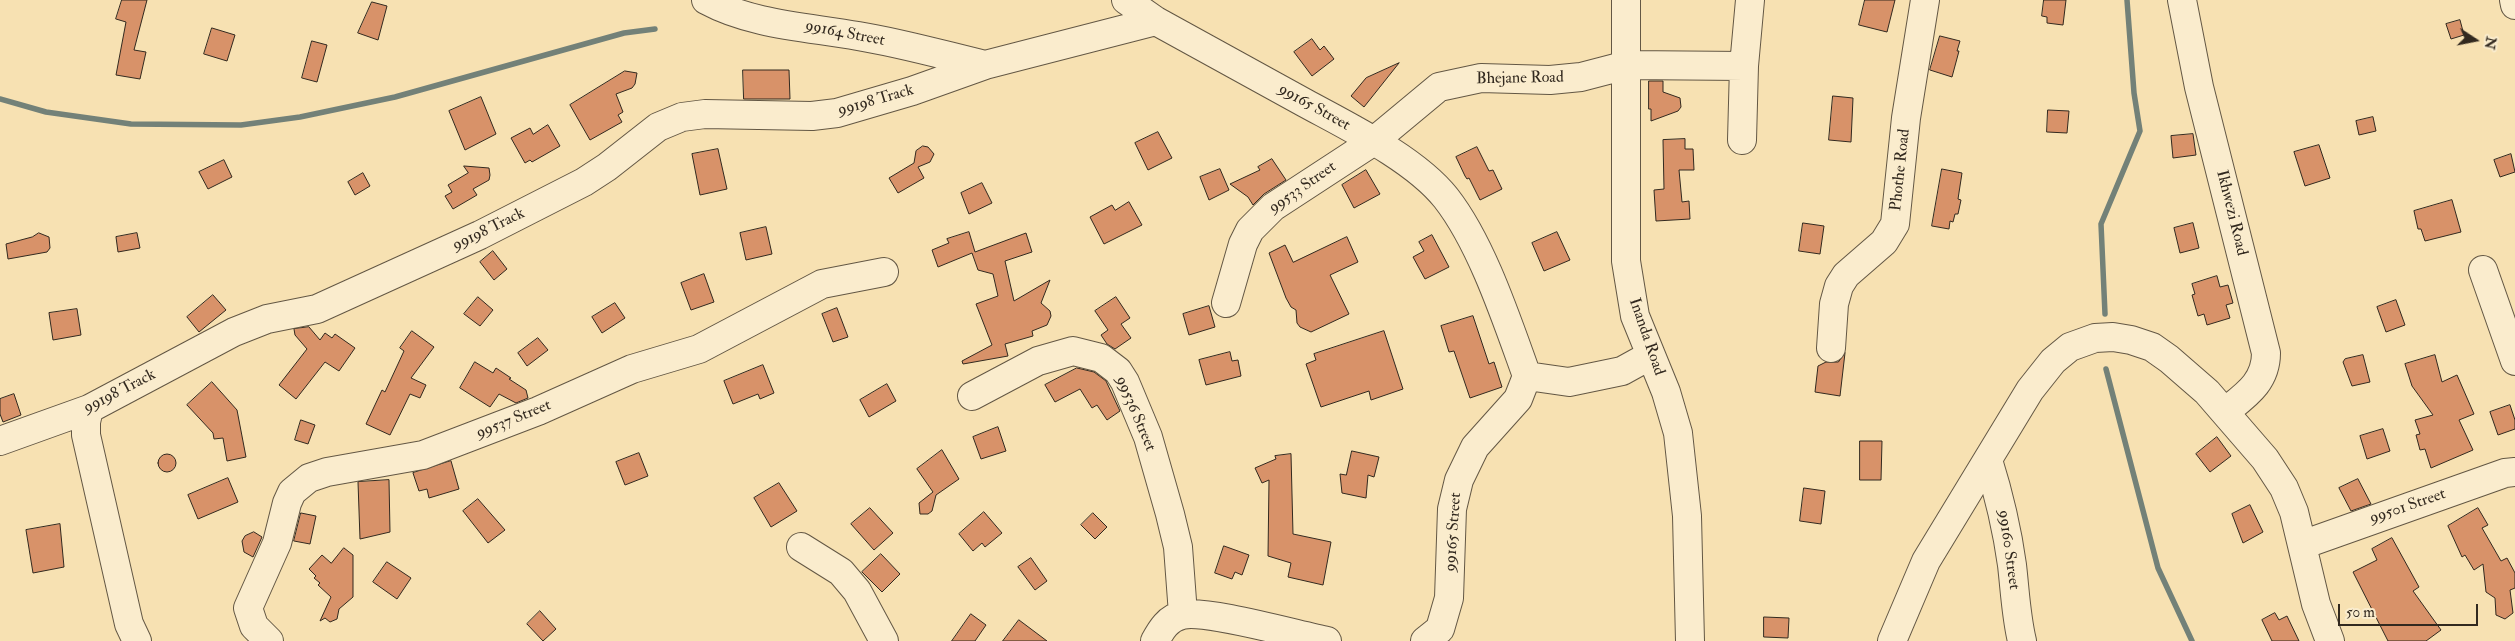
<!DOCTYPE html>
<html>
<head>
<meta charset="utf-8">
<style>
  body { margin:0 }
  #map { position:relative; width:2515px; height:641px; overflow:hidden; background:#f7e1b2; font-family:"IM FELL Double Pica",serif }
  canvas { display:block }
  .north { position:absolute; left:2450px; top:15px; width:50px; height:50px; -webkit-text-stroke:4px #faeccd; paint-order:stroke; rotate:101deg; font-size:14px; font-weight:700; line-height:20px; text-align:center; color:#32291f }
  .north::after { content:''; display:block; margin:auto; width:18px; height:22px; background:#32291f; clip-path:polygon(50% 0,100% 100%,50% 72%,0 100%) }
  .scale { position:absolute; left:2338px; top:604px; width:140px; height:22px; box-sizing:border-box; border:2px solid #32291f; border-top:0; padding-left:6px; font-size:15px; line-height:18px; white-space:nowrap; color:#32291f; -webkit-text-stroke:4px #faeccd; paint-order:stroke }
</style>
</head>
<body>
<div id="map">
<canvas width="2515" height="641"></canvas>
<div class="north">N</div>
<div class="scale">50 m</div>
</div>
<script>
const ctx = document.querySelector('canvas').getContext('2d');
ctx.lineJoin = 'round';
function strokePath(path, color, width, dash) { ctx.strokeStyle = color; ctx.lineWidth = width; ctx.lineCap = dash ? 'butt' : 'round'; ctx.setLineDash(dash || []); ctx.stroke(path); }
function fillPath(path, color) { ctx.fillStyle = color; ctx.fill(path, 'evenodd'); }
function write(font, color, halo, rows, align = 'center') {
  ctx.font = font + ' "IM FELL Double Pica",serif'; ctx.lineWidth = 5; ctx.setLineDash([]); ctx.textBaseline = 'middle'; ctx.strokeStyle = halo; ctx.fillStyle = color; for (const [text, x, y, turn = 0] of rows) {
    ctx.save(); ctx.translate(x, y); ctx.rotate((+turn || 0) * Math.PI / 180); ctx.textAlign = isNaN(turn) ? turn : align; if (halo) ctx.strokeText(text, 0, 0); ctx.fillText(text, 0, 0); ctx.restore();
  }
}
strokePath(new Path2D(`
  M0,99L46,112L131,124L241,125L300,117L395,97L624,33L655,29
  M2105,314L2101,224L2140,131L2134,93L2127,0
  M2106,369L2158,568L2192,641`), '#738178', 5.5);
const building = new Path2D(`
  M122,0H147L134,50L146,52L140,79L116,75L126,22L116,19Z
  M1865,0H1895L1887,32L1859,25Z
  M2044,0H2066L2063,25L2047,23V17L2042,16Z
  M372,2L387,6L378,40L358,33Z
  M2460,20L2464,35L2451,39L2446,24Z
  M212,28L235,35L227,61L204,54Z
  M1940,36L1960,41L1957,51H1959L1952,77L1930,70Z
  M1312,39L1320,50L1324,46L1334,59L1312,76L1294,52Z
  M312,41L327,45L317,82L302,78Z
  M1399,63L1364,107L1351,96L1366,78Z
  M743,70H789L790,99H744Z
  M625,71L637,73L635,84L632,88L616,94L623,112L618,115L622,122L590,140L570,105Z
  M1649,81H1663V92L1680,98L1681,107L1678,111L1651,121V109H1649Z
  M1833,96L1853,98L1851,142L1829,140Z
  M481,97L496,134L465,150L449,111Z
  M2048,110L2069,111L2067,133L2047,132Z
  M2373,117L2376,131L2359,135L2356,121Z
  M548,125L560,146L532,162L530,160L525,163L511,138L530,128L533,134Z
  M1158,132L1172,158L1148,170L1135,143Z
  M2193,134L2196,155L2173,158L2171,136Z
  M1685,139V149H1693L1694,170H1679L1682,202L1689,201L1690,219L1656,221L1654,190L1664,189L1663,140Z
  M2319,145L2330,178L2305,186L2294,152Z
  M923,146L928,147L934,154L930,162L918,167L924,178L898,193L889,178L914,163L916,151Z
  M1477,147L1489,171L1493,170L1502,189L1480,200L1469,178L1467,179L1465,176L1456,157Z
  M718,149L727,189L700,195L692,154Z
  M2511,154L2515,172L2500,177L2494,160Z
  M1272,159L1286,180L1264,194L1253,205L1248,197L1230,184L1260,170L1258,167Z
  M224,160L232,177L208,189L199,172Z
  M464,166L489,168L490,175L489,180L473,189L477,195L453,209L445,196L452,192L448,185L468,173Z
  M1220,169L1229,190L1209,200L1200,177Z
  M1942,169L1962,173L1958,199L1961,200L1958,214H1955L1953,222L1950,221L1949,229L1932,226Z
  M1366,170L1380,194L1354,208L1342,185Z
  M363,173L370,186L355,195L348,182Z
  M982,183L992,203L969,214L961,193Z
  M2452,200L2461,232L2425,241L2421,229H2418L2414,211Z
  M1129,202L1142,225L1104,244L1090,217L1112,205L1115,210Z
  M1803,223L1824,226L1820,254L1799,251Z
  M2193,223L2199,248L2180,253L2174,228Z
  M766,227L772,254L746,260L740,233Z
  M969,232L975,252L1026,233L1032,252L1005,261L1014,301L1050,280L1041,303L1050,311L1051,316L1047,325L1032,331L1033,336L1005,344L1008,356L963,364L962,361L992,345L976,304L998,296L993,274L978,270L972,253L938,267L932,250L949,243L947,239Z
  M1557,232L1570,260L1544,271L1532,243Z
  M39,233L49,237L50,248L47,252L8,259L6,244L32,237Z
  M137,233L140,248L118,252L116,237Z
  M1432,235L1449,267L1425,279L1413,257L1424,251L1419,242Z
  M1347,237L1358,262L1330,275L1349,314L1311,332L1300,327L1297,323L1296,310L1291,307L1286,298L1269,253L1285,245L1293,262Z
  M493,251L507,269L494,280L480,262Z
  M704,274L714,302L691,310L681,283Z
  M2217,276L2220,287L2228,285L2233,303L2226,305L2230,318L2207,325L2204,314L2198,316L2192,295L2195,294L2192,284Z
  M213,295L226,310L199,332L187,317Z
  M478,297L493,310L480,326L464,314Z
  M1116,297L1130,318L1121,324L1131,338L1115,349L1107,344L1101,335L1108,330L1095,311Z
  M2396,300L2405,325L2386,332L2377,307Z
  M615,303L625,318L602,333L592,317Z
  M1209,306L1215,327L1189,335L1183,314Z
  M837,308L848,337L833,342L822,314Z
  M77,309L81,335L53,340L49,313Z
  M1473,316L1489,364L1494,362L1502,387L1470,398L1454,351L1449,352L1441,326Z
  M309,327L320,340L325,333L332,338L335,334L355,348L339,371L325,362L296,399L279,385L307,349L295,335L294,329Z
  M412,331L434,347L411,378L426,385L420,398L410,394L390,435L366,424L382,390L385,392L404,351L400,348Z
  M1384,331L1403,389L1371,400L1369,391L1321,407L1306,364L1316,360L1314,354Z
  M538,338L548,350L527,366L518,353Z
  M1230,352L1232,361L1238,360L1241,376L1206,385L1199,360Z
  M1845,353L1840,396L1815,392L1818,366L1826,362H1838Z
  M2363,355L2370,382L2352,386L2343,362L2345,359Z
  M2435,355L2442,382L2457,375L2474,414L2459,420L2473,450L2431,468L2425,449L2420,450L2416,435L2420,434L2415,420L2433,415L2412,386L2405,364Z
  M475,362L493,373L496,368L511,378L509,379L526,390L528,398L516,403L499,394L490,407L460,388Z
  M763,365L774,393L760,399L758,394L733,404L724,381Z
  M1077,368L1094,372L1106,381L1120,411L1107,420L1097,405L1092,408L1080,389L1055,402L1045,385Z
  M212,382L237,410L246,457L227,461L223,438L214,439L213,433L187,405Z
  M887,384L896,401L869,417L860,400Z
  M14,394L21,415L3,422L0,414V399Z
  M2510,405L2515,420V429L2498,435L2490,412Z
  M301,420L315,425L308,444L295,440Z
  M998,427L1006,451L981,459L973,437Z
  M2383,429L2390,451L2367,459L2360,436Z
  M2217,437L2231,456L2210,472L2196,454Z
  M1860,441H1882L1881,480H1860Z
  M942,450L959,479L936,495L932,511L928,514H920L919,503L933,492L917,469Z
  M1352,451L1379,457L1374,477L1368,475L1366,498L1342,493L1340,474L1346,475Z
  M639,453L648,476L625,485L616,462Z
  M158 463a9 9 0 1 1 18 0a9 9 0 1 1-18 0Z
  M1291,454L1293,534L1331,542L1323,585L1288,577L1291,563L1268,556L1269,480L1262,483L1255,468L1276,459L1275,456Z
  M451,461L459,489L429,498L427,489L419,491L413,473Z
  M228,478L238,502L198,519L188,495Z
  M2358,479L2371,504L2351,511L2339,488Z
  M389,480L390,532L360,539L358,482Z
  M779,483L797,511L771,527L754,498Z
  M1804,488L1825,491L1821,524L1800,521Z
  M478,499L505,530L488,543L463,511Z
  M2250,505L2263,532L2243,543L2232,514Z
  M870,508L893,533L874,550L851,524Z
  M2478,508L2488,525L2482,528L2501,561L2507,558L2515,573V588L2510,590L2513,613L2505,619L2496,615L2495,598L2486,592L2483,564L2474,570L2465,555L2462,557L2448,526Z
  M984,512L1002,533L985,547L982,543L973,551L959,534Z
  M301,513L316,516L310,544L294,541Z
  M1093,513L1107,527L1095,539L1081,525Z
  M60,524L64,567L33,573L26,530Z
  M254,532L262,537L253,557L244,552L242,541L245,536Z
  M2392,538L2419,587L2413,591L2441,630L2426,641H2388L2353,572L2377,560L2372,549Z
  M1224,546L1249,555L1242,575L1235,572L1232,579L1215,573Z
  M344,548L353,555V597L339,609L337,619L330,622L325,618L320,621L331,597L318,585L320,583L314,578L316,576L309,569L322,555L331,563Z
  M881,554L900,574L882,592L862,572Z
  M1031,558L1047,581L1035,590L1018,567Z
  M387,562L411,578L397,599L373,582Z
  M540,611L556,629L543,641L527,624Z
  M2275,613L2279,620L2287,616L2299,641H2272L2262,620Z
  M971,614L986,625L975,641H952Z
  M1764,617L1789,618L1788,638L1764,637Z
  M1019,620L1047,641H1003Z`);
fillPath(building, '#d89269');
strokePath(building, '#32291f', 1);
const minor = new Path2D(`
  M706,0C752,25 808,27 858,36C901,43 943,55 985,65
  M1126,0L1156,21C1206,48 1255,76 1305,103C1349,127 1415,159 1446,198C1482,244 1507,321 1527,376L1518,399L1475,447L1459,480L1452,509L1449,598L1440,629L1425,641
  M1626,0V261L1635,316L1666,392L1678,433L1687,516L1690,641
  M2182,0L2199,87L2266,353C2266,382 2246,395 2226,411
  M2514,0L2515,5
  M1742,140L1744,66
  M2483,270L2515,361
  M1226,303L1243,244L1250,230L1273,207L1374,141L1439,87L1481,78L1550,80L1581,77L1627,65L1744,66L1750,0
  M1831,348L1834,304L1839,286L1846,275L1884,242L1895,224L1906,118L1925,0
  M1527,376L1569,382L1622,371L1651,355
  M972,396L1038,361L1073,351L1101,358L1118,371L1125,382L1148,437L1170,514L1178,547L1183,614
  M89,409L86,422V435L129,624L137,641
  M0,441L89,409L234,332L267,319L317,309L480,235L584,182L607,167L658,127L682,117L705,114L812,116L837,113L912,91L985,65L1156,21
  M1988,460C1999,495 2007,529 2012,565C2015,591 2016,616 2022,641
  M2302,545L2505,473L2515,472
  M801,547L841,572L857,591L884,641
  M269,641L254,626L248,608L277,543L287,503L292,492L309,478L327,472L423,455L538,411L632,369L699,349L822,284L884,272
  M1155,641C1161,630 1168,618 1182,615C1205,609 1297,635 1327,641
  M1892,641L1926,561L2030,390L2053,361L2070,347L2095,338L2113,337L2131,340L2152,347L2169,359L2207,392L2265,459L2284,488L2294,512L2316,604L2330,641`);
strokePath(minor, '#635744', 30);
strokePath(minor, '#faeccd', 28);
write('16px', '#32291f', '#faeccd', [
  ["99164 Street",845,34,11],
  ["Bhejane Road",1520,79,-1],
  ["99198 Track",876,101,-16],
  ["99165 Street",1314,108,29],
  ["Phothe Road",1901,170,-84],
  ["99533 Street",1303,188,-35],
  ["Ikhwezi Road",2231,213,76],
  ["99198 Track",489,230,-26],
  ["Inanda Road",1646,337,71],
  ["99198 Track",120,392,-27],
  ["99536 Street",1135,414,67],
  ["99537 Street",514,420,-22],
  ["99501 Street",2408,507,-19],
  ["99165 Street",1454,532,-86],
  ["99160 Street",2008,550,82]
]);
</script>
</body>
</html>
